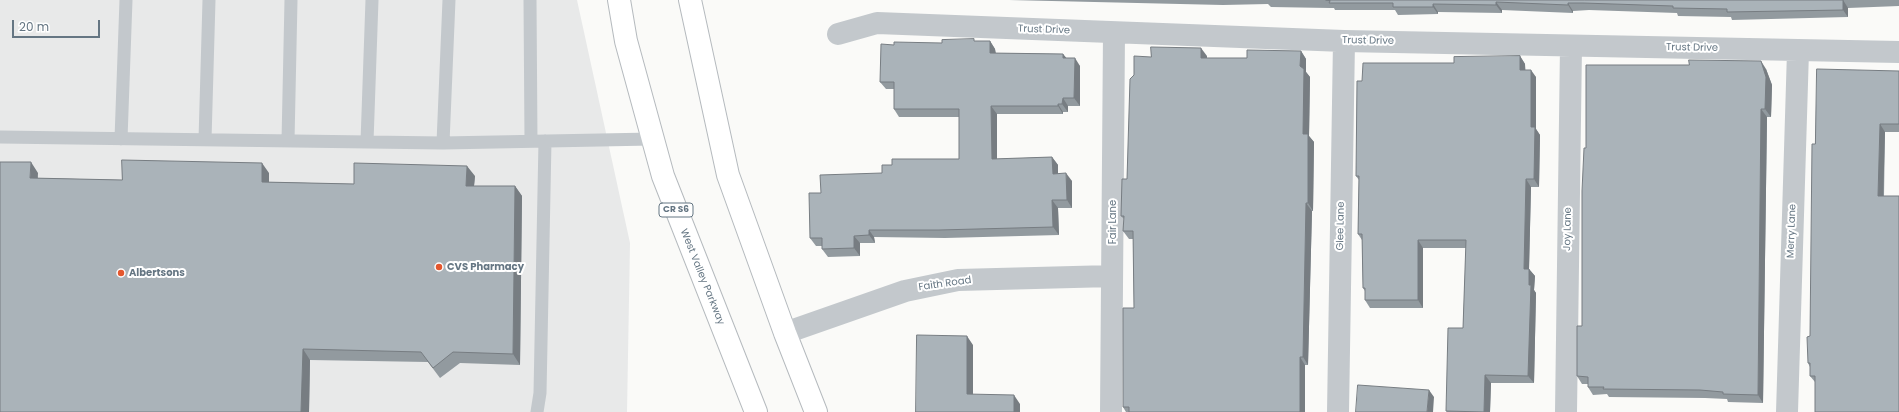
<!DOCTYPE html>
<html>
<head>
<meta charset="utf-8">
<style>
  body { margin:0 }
  #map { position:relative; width:1899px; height:412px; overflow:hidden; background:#fafaf8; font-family:Poppins,sans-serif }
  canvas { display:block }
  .scale { position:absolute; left:12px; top:20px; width:88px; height:18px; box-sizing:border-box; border:2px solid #657683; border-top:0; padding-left:5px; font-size:12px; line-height:14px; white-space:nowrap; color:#657683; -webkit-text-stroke:3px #fff; paint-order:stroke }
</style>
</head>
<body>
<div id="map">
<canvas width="1899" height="412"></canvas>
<div class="scale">20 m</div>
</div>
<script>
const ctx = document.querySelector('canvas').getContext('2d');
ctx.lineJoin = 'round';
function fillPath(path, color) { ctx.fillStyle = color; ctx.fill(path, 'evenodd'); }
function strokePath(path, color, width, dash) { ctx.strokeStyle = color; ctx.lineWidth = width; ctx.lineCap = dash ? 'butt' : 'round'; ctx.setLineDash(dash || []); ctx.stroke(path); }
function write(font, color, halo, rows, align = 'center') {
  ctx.font = font + ' Poppins,sans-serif'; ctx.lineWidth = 4; ctx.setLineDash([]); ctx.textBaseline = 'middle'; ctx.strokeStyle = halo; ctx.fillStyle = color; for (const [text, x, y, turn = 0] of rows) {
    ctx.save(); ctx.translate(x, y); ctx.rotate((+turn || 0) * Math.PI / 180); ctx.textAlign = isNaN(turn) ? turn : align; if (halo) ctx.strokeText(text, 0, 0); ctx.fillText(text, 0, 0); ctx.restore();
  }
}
fillPath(new Path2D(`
  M0,0H577L630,243L627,412H0Z`), '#e8e9e9');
const primary = new Path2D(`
  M619,0L626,41L663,176L756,412
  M690,0L728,175L785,333L816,412`);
strokePath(primary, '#b5babe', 24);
strokePath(new Path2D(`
  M530,0L531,141
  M0,137L443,143L652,139
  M121,139L126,0
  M205,140L209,0
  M288,141L291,0
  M367,142L372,0
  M443,143L449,0
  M537,412L540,393L545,141`), '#c3c8cc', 13);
strokePath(new Path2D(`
  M838,34L877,23L1344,41L1899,52
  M785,333L905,291L958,280L1112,276
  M1111,412L1114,33
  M1338,412L1344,41
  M1566,412L1571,46
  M1787,412L1798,51`), '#c3c8cc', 22);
strokePath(primary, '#fff', 22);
fillPath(new Path2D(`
  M1009,0H1899V6L1848,8V17L1732,20L1731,17L1678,16L1677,13L1589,10L1573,11V13L1502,10V13L1438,12V14L1398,15L1395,10H1335L1334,8H1330L1271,7L1268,4L1223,5Z
  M975,41H990L995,49L996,53L1063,54L1066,58L1080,66V106H1068V112H1063V114H997V159L1052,157L1058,165V174L1072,181V208H1058L1059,235L945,238L874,237L875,243H860V256L828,257L822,249V246H816L810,238L821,193L882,173L892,165L959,159V117H899L894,109V89H886L880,82L894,45L942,43Z
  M1301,51L1306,59V72L1310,77L1309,136L1314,142L1313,211H1312L1308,365H1305V412H1126L1123,407L1134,308L1133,239H1129L1123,231L1124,219L1121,216L1127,179L1134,75L1151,57L1207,56V58H1247Z
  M1520,56L1525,64V70L1536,77V129L1540,135L1539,187H1531L1529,269L1535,276L1534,290L1536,293L1534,383H1491L1490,412H1447L1446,411L1463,328L1466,248H1423V308H1370L1365,300V291L1363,288L1362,240L1358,234L1359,180L1356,176L1362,81L1454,63Z
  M1766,69L1772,85L1771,117H1767L1763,403L1728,402L1727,399L1705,398L1609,397L1607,394L1593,395L1588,387V384H1582L1577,376L1582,326L1586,148Z
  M1899,71V132H1885L1884,196L1815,382L1810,376V367L1808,363L1810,336L1815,144Z
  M38,173V178L122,180L269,173V182L354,184L475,176L474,186H515L522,196L520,365L460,363L440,378L428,362L310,360L309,412H0Z`), '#929a9f');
fillPath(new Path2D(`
  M1843,0L1848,8V17L1843,10Z
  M1496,2L1502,10V13L1496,5Z
  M1568,3L1573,11V13L1568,5Z
  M1433,4L1438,12V14L1433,7Z
  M990,41L995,49L996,61L990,53Z
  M1201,48L1207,56V66L1201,58Z
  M1301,51L1306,59V72L1310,77L1309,136L1314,142L1313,211L1308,203L1303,134L1300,66Z
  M1063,54L1069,61L1063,58Z
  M1520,56L1525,64L1526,78L1520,70Z
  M1075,58L1080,66V106L1074,98Z
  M1761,61L1766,69L1772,85L1771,117L1765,109Z
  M1531,70L1536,77V129L1540,135L1539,187L1534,179L1531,127Z
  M1063,98L1068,106V112L1062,104Z
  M1058,104L1063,112V114L1058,106Z
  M991,106L997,114V167L992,159Z
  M1761,109L1767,117L1763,403L1758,395Z
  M1880,124L1885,132L1883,204L1878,196Z
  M1052,157L1058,165V181L1053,174Z
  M31,162L38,173L37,188L30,178Z
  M262,163L269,173V192L262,182Z
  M467,166L475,176L473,196L466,186Z
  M1066,173L1072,181V208L1067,200Z
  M1526,179L1531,187L1529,269L1535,276L1534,290L1536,293L1534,383L1528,376L1529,285L1524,269Z
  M515,186L522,196L520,365L513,354Z
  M1052,200L1058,208L1059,235L1053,227Z
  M1306,203L1312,211L1308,365L1303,357Z
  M869,230L874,237L875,243L869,235Z
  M854,236L860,243V256L854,248Z
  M1418,240L1423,248V308L1418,300Z
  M967,336L973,345V403L967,394Z
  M303,349L310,360L309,412H301Z
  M1300,357L1305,365V412H1300Z
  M1485,375L1491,383L1490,412H1484Z
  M1429,390L1434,397L1433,412H1427Z
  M1014,395L1020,404V412H1014Z`), '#777d82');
const building = new Path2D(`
  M1326,0H1843V10L1727,12V9L1673,8V6L1583,3H1568V5L1496,2V5L1433,4V7H1393V3H1329L1330,1Z
  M974,39V41H990V53L1063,54V58H1075L1074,98H1063L1062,104H1058V106H991L992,159L1052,157L1053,174L1066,173L1067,200H1052L1053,227L939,230H869V235L854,236V248L822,249V238H810L809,193H821L820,175L882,173V165H892V159H959V109H894V82H880L881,44L894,45V42L942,43V40Z
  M1151,47L1201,48V58H1247V50L1301,51L1300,66L1304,69L1303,134H1308V203H1306L1303,357H1300V412H1129V407H1123V308H1134L1133,231H1123L1124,216H1121L1122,179H1127L1130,79L1134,75V56L1151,57Z
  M1520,56V70H1531V127H1535L1534,179H1526L1524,269H1529V285H1531L1528,376L1485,375L1484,412L1446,411L1448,328H1463L1466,240H1418V300H1365V288H1363L1362,234H1358L1359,176H1356L1357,81H1362L1363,63H1454V57Z
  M1689,60L1761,61L1766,77L1765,109H1761L1758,395L1723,394V392L1700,390L1603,389L1604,387H1588V377L1577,376V326H1582V191L1584,148H1586V65H1689Z
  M1817,69L1899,71V124H1880L1878,196H1899V412H1815V376H1810V363H1808L1807,337L1810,336L1812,144H1815Z
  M122,160L262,163V182L354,184V163L467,166L466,186H515L513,354L453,352L433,368L421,352L303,349L301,412H0V162H31L30,178L122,180Z
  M917,335L967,336V394L1014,395V412H916Z
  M1358,385L1429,390L1427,412H1356Z`);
fillPath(building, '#aab3b9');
strokePath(building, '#777d82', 1);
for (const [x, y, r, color] of [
  [439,267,4,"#e4572e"],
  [121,273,4,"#e4572e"]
]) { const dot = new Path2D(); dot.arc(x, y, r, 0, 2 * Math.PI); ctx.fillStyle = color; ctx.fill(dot); strokePath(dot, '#fff', 1.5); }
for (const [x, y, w] of [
  [676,210,34]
]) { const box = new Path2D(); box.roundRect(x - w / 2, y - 7, w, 14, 3); ctx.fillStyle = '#fff'; ctx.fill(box); strokePath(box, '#657683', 1); }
write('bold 9px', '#657683', null, [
  ["CR S6",676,210]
]);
write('10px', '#657683', '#fff', [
  ["Trust Drive",1044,30,2],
  ["Trust Drive",1368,41,1],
  ["Trust Drive",1692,48,1],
  ["Fair Lane",1113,222,-90],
  ["Glee Lane",1341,226,-89],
  ["Joy Lane",1568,229,-89],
  ["Merry Lane",1792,231,-88],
  ["West Valley Parkway",702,277,68],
  ["Faith Road",945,284,-8]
]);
write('bold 10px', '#657683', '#fff', [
  ["CVS Pharmacy",447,267],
  ["Albertsons",129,273]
], 'left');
</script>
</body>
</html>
